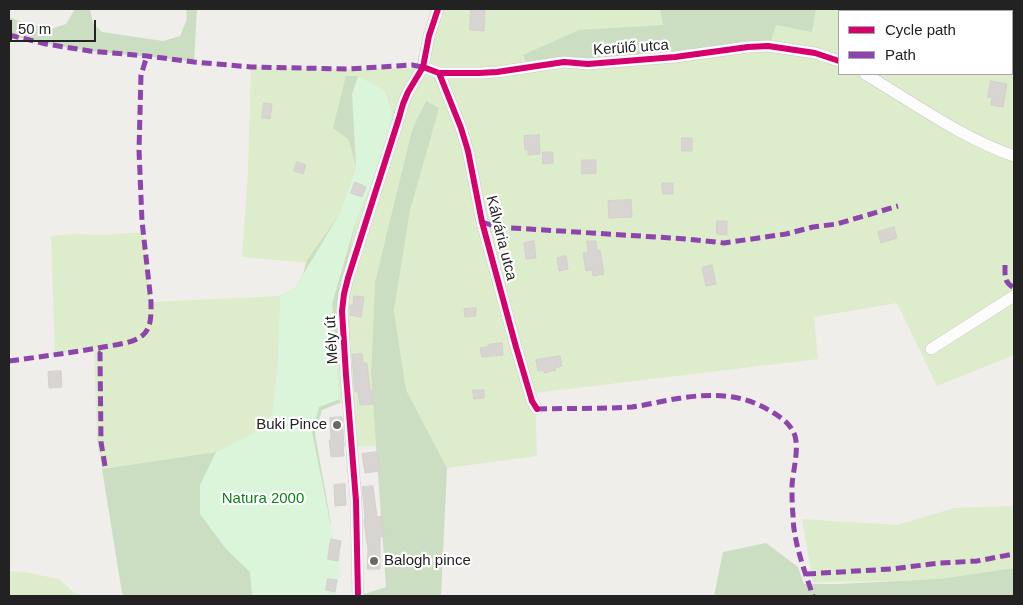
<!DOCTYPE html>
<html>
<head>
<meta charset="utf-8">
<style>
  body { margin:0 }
  #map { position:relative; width:1023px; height:605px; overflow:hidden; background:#f0eeeb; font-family:Helvetica,sans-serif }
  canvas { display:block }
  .frame { position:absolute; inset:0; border:10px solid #222; pointer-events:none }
  .legend { position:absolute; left:838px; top:10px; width:175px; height:65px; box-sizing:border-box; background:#fff; border:1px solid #a7a7a7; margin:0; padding:6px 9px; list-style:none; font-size:15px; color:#222 }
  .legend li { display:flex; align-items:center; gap:10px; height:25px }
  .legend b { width:25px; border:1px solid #a7a7a7 }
  .scale { position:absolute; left:10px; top:20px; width:86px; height:22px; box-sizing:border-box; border:2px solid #222; border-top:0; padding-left:6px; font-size:15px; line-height:18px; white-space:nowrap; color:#222; -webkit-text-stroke:4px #fff; paint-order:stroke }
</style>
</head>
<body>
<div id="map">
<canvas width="1023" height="605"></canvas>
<div class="frame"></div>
<ul class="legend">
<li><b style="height:6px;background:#d6006c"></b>Cycle path</li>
<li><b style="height:6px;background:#8e44ad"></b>Path</li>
</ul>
<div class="scale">50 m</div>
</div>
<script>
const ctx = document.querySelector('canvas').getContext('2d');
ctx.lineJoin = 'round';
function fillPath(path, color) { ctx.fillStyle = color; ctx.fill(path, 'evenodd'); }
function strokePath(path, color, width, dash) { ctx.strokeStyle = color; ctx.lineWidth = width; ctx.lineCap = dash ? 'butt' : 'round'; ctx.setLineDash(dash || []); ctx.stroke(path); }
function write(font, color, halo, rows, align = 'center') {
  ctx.font = font + ' Helvetica,sans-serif'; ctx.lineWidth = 4.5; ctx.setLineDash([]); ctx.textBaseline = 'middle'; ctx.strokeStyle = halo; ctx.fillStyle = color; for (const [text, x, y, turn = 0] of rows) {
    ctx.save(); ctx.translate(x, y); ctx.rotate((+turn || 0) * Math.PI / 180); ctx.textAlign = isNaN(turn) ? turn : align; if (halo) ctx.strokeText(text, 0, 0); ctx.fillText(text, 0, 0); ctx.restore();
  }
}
fillPath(new Path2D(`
  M433,9H1014V355L937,386L897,303L814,317L818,359L535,393L537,456L447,468L406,390L394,311L410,210L426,101L412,130L375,282L371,374L376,446L352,447L348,402L340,403L337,366V305L346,266L242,257L248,171L251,67L348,69L415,68ZM839,11H1012V74H839Z
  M143,232L151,302L280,296L277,371L272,414L259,431L216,452L102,469L97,443L94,348L55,355L51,236L73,234L104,235Z
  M1014,506V568L936,580L813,582L802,519L897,525L954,508Z
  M9,571L24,572L59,579L74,593L87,596H9Z`), '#ddeccb');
fillPath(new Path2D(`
  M75,9H90L93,23L102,32L163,41L180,36L187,19L186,9H197L194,62C160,57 126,55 91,51C64,48 36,42 9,35V17L19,21L51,29L66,24Z
  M660,9H816L812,32L776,25L771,41L662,54L528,65L523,55L579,30L663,25Z
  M346,76H358L385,90L392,112L386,149L357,218L337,305V366L340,403L322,410L315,434L331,523L324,596H125L122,593L102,469L216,452L260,431L272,414L277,371L280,296L295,288L303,274L306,262L339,215L356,167L352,151L348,139L333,128Z
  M426,101L439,108L410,210L394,311L406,390L447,468L441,596H358L386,587L371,374L375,282L412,130Z
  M766,543L798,567L804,584H838L940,579L1014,568V596H714L723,552Z`), '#cbdec1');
fillPath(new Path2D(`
  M358,76L385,90L392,112L391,132L386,149L357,218L332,304L340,399L319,407L312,432L340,571L335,596H252L250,572L226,549L200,514V485L216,452L259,431L272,414L277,371L280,296L295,288L339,215L356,167L352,94Z`), '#daf5da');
const building = new Path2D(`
  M471,9H485L484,31L470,30Z
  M991,81L1007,84L1003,107L991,105L992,97H988Z
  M264,103L272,104L270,119L262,118Z
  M539,135L540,154L528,155V150H525L524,136Z
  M682,138H692V151H682Z
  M543,152H553V163L543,164Z
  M582,160H596V173L582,174Z
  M297,162L306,165L303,174L294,171Z
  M355,182L366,187L362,197L351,193Z
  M662,183H673V194H663Z
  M631,200L632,217L609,218L608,201Z
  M717,221H727V235L717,234Z
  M894,227L897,238L881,243L878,232Z
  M534,241L536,258L526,259L524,243Z
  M587,241H596L597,251L600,250L604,274L593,276L592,270L586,271L583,253L588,252Z
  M566,256L568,269L559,271L557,258Z
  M712,265L716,284L706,286L702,268Z
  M354,296L364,297L361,317L350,315V305H353Z
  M476,308V316L465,317L464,309Z
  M502,343L503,355L482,357L480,348L488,347V345Z
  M362,354L363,363H367L370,391H372L373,404L360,405L358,392H355L352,355Z
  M560,356L562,366L555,368L556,370L544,373V370L538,371L536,360Z
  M61,371L62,387L49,388L48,372Z
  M473,390H484V398L474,399Z
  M342,417L344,446H343L344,456L331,457L329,440H331L330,418Z
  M377,452L380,471L365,473L362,454Z
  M345,484L346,505L335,506L334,485Z
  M373,486L377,517L381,516L384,536L380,537V569H367L368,550L364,521L365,517L362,487Z
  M331,539L341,541L338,561L328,559Z
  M328,579L337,580L335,592L326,590Z`);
fillPath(building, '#d7d4d2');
strokePath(building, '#d3d0cc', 1);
const minor = new Path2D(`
  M423,67L439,73H479L497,72L564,62L588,64L675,57L748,47L768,46L815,53L839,61
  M439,73L461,128L468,151L482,222L516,347L532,401L537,409
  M865,74C914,103 960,137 1014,156
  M931,349L1014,296
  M358,596L356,501L346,375L342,311L344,294L348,278L399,118L403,104L408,92L423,67L429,36L438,9`);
strokePath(minor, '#c9c8c7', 12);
strokePath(minor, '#fdfcfc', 11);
strokePath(new Path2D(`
  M9,35L46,44L90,51L147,56L194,62L251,67L348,69L412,65L423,67
  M482,222L497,227L687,239L724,243L786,234L813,227L837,224L898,206
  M1005,265C1005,277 1004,282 1014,288
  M9,361C39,357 68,353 98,348C111,345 133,344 143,335C152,327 151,314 151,302L142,221L139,150L141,75L147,56
  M537,409C569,408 601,409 632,407C648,405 665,400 681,398C713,393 744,394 772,412C782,418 791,424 795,436C799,450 793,471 792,485C792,495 792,505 793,515C793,541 805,572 813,596
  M105,466L101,442L100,353L105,346
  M806,574L891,569L940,563L977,561L1014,554`), '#8e44ad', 5, [10, 5]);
strokePath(new Path2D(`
  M423,67L439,73H479L497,72L564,62L588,64L675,57L748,47L768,46L815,53L839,61
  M439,73L461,128L468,151L482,222L516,347L532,401L537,409
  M358,596L356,501L346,375L342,311L344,294L348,278L399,118L403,104L408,92L423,67L429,36L438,9`), '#d6006c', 6);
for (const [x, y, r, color] of [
  [337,425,5,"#6a6968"],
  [374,561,5,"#6a6968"]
]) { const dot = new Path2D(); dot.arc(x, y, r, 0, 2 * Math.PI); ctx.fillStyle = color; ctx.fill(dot); strokePath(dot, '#fff', 2); }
write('15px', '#222', '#fff', [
  ["Kerülő utca",631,48,-4],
  ["Kálvária utca",501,238,76],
  ["Mély út",332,340,-93]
]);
write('15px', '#222', '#fff', [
  ["Buki Pince",327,425],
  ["Balogh pince",384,561,"left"]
], 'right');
write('15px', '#0c8416', '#fff', [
  ["Natura 2000",263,499]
]);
</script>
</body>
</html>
